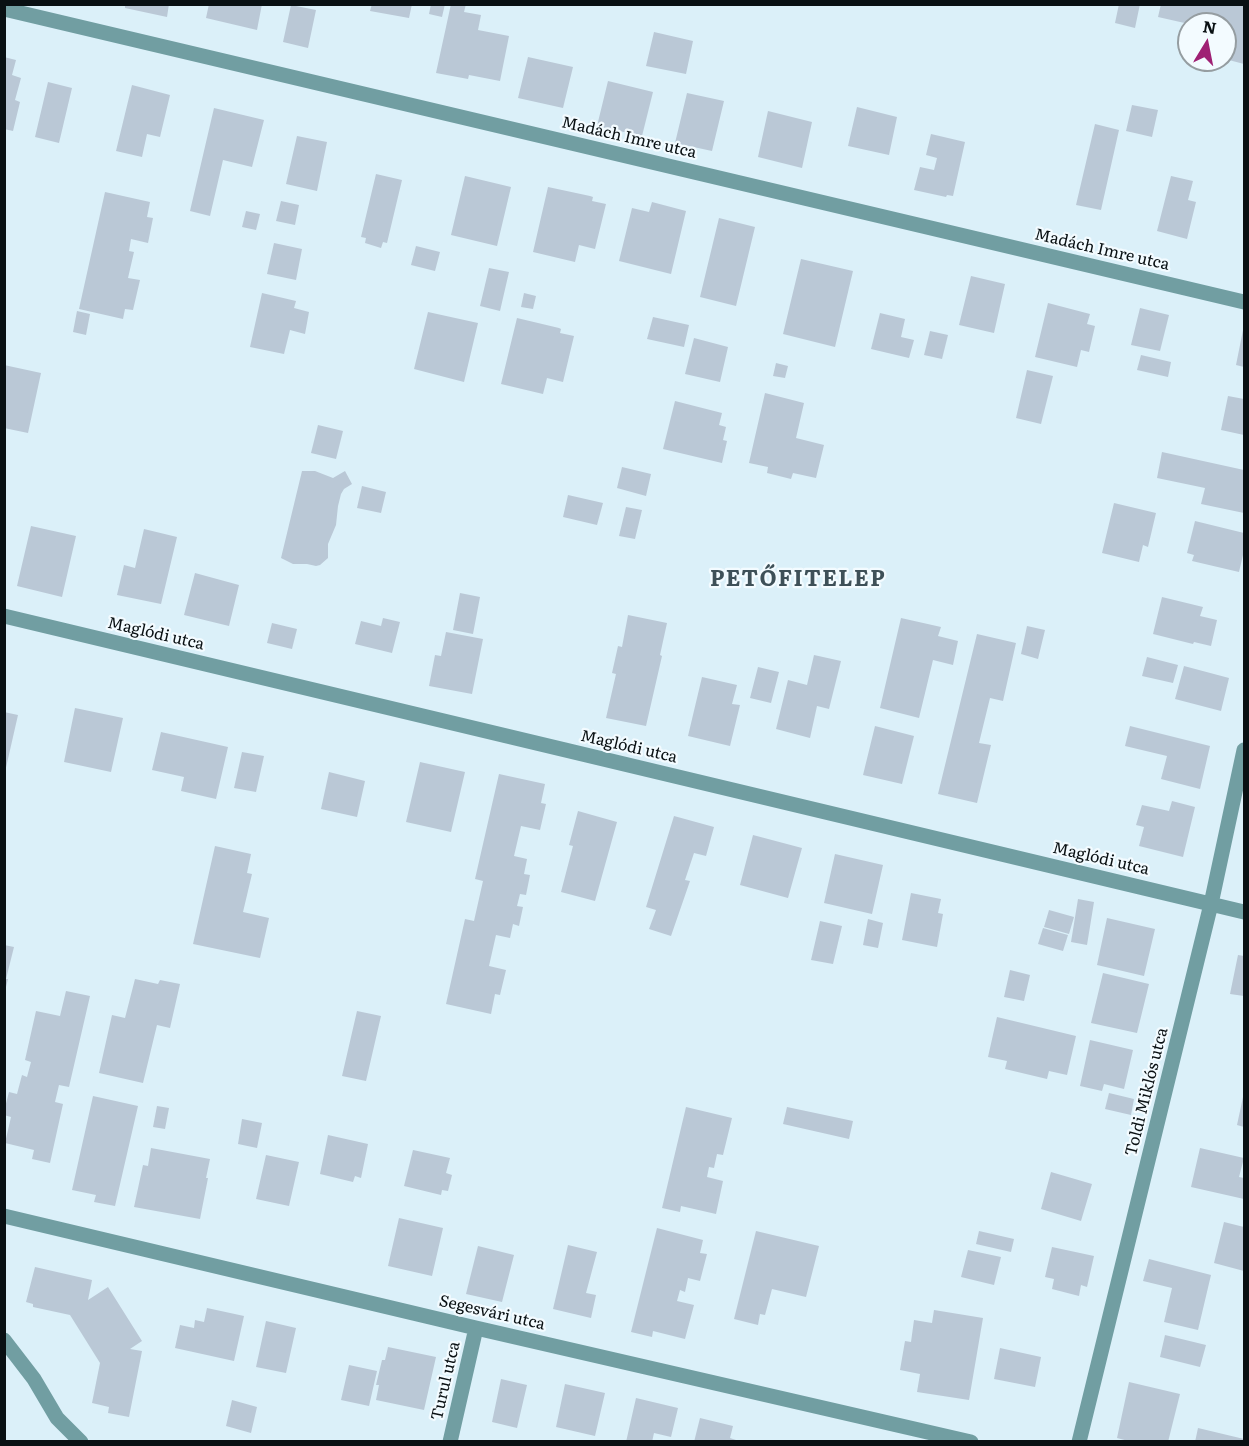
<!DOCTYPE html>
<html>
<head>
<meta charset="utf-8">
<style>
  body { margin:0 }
  #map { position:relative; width:1249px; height:1446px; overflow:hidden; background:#dbf0f9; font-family:Literata,serif }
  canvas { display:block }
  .frame { position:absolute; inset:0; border:6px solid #091013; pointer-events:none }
  .north { position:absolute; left:1177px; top:12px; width:60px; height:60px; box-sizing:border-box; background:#f3fbff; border:2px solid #959da1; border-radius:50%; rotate:10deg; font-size:16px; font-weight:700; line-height:24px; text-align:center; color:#091013 }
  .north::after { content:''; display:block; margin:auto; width:21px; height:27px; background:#9f2074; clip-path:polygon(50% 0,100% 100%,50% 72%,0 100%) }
</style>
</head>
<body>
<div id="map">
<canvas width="1249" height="1446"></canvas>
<div class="frame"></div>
<div class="north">N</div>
</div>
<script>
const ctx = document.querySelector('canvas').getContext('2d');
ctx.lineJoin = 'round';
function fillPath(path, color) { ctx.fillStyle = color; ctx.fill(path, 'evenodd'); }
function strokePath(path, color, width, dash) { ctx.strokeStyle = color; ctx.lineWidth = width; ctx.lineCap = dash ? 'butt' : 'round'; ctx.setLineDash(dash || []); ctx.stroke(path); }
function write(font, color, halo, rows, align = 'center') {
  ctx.font = font + ' Literata,serif'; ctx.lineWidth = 4.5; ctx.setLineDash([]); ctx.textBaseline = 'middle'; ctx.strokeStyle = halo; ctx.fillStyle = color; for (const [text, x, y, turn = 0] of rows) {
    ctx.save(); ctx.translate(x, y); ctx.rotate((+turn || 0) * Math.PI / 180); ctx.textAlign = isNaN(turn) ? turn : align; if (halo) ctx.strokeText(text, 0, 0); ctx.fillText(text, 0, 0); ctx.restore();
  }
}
fillPath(new Path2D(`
  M125,4H169L167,17L125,8Z
  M209,4H262L257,30L206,18Z
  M372,4H412L409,18L370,11Z
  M431,4H445L442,17L429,14Z
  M451,4H466L464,12L481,15L478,30L509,36L500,81L469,75L468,79L436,73Z
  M1119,4H1140L1135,28L1115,23Z
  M1161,4H1244V64L1225,59V24H1189L1158,17Z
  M291,5L316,10L308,48L283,42Z
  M654,32L693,41L686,74L646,66Z
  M4,57L16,60L12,75L21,78L15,100L20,102L13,131L4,129Z
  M528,57L573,67L563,108L518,98Z
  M608,81L653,92L642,136L597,126Z
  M48,82L72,88L59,143L35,137Z
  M132,85L170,95L160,137L147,134L142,157L116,151Z
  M687,93L724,101L712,151L675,143Z
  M1132,105L1158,110L1152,137L1126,131Z
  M857,107L897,117L889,155L848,146Z
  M214,108L264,120L252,167L223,160L210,216L190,211Z
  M768,111L812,122L802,168L758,157Z
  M1095,124L1119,130L1101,210L1076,205Z
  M931,134L965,142L953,196L947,195L946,197L914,190L920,167L934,170L937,158L926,155Z
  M297,136L327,142L317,191L286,184Z
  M376,174L402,180L387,243L383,242L381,248L365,243L366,238L361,237Z
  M465,176L511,187L497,246L451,235Z
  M1171,176L1193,181L1188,200L1196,202L1187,239L1157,231Z
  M548,187L590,196L593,197L592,201L606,204L595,249L579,245L575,262L533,252Z
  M105,192L150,202L147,217L153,218L148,243L131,239L129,251L134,252L128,278L140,280L133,310L125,309L123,319L79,309Z
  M281,201L299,205L295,225L276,221Z
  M652,202L686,211L671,274L619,261L632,208L649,212Z
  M246,211L260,214L256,230L242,227Z
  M719,218L755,227L736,306L700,297Z
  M274,243L302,249L296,280L267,274Z
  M416,246L440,252L435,271L411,265Z
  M801,259L853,271L835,347L783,334Z
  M489,268L509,272L500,311L480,306Z
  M971,276L1005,284L994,333L959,325Z
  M262,293L296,301L294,308L309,312L305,334L290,330L284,354L250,347Z
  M524,293L536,296L533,309L521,307Z
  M1048,303L1090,314L1087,324L1095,326L1089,352L1081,350L1077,367L1035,357Z
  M1140,308L1169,315L1160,351L1131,345Z
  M77,311L90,314L86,335L73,332Z
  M428,312L478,323L464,382L414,369Z
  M880,313L905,319L901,337L914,340L909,358L871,349Z
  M653,317L689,325L684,347L647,339Z
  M517,318L559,328L561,329L560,333L574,336L563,382L547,378L543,394L501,384Z
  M1243,330H1244V367L1236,365Z
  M930,331L948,335L942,359L924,355Z
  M694,338L728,347L720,382L685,374Z
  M1141,355L1171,362L1168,377L1137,370Z
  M776,363L788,366L785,378L773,376Z
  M4,365L41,373L28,433L4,428Z
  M1027,370L1053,376L1041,424L1016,418Z
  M765,393L804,403L796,438L824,445L816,478L793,473L791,479L767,473L768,467L749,463Z
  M1228,396L1244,399V435L1221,430Z
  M675,401L722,413L719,425L726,427L723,440L727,441L722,463L663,449Z
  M318,425L343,431L336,459L311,453Z
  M1162,452L1244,470V513L1201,504L1205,488L1157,478Z
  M622,467L651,474L646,496L617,488Z
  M302,471H315L333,478L345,471L352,484L344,489L341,494L338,506L336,525L328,544V558L320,565L316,566L307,564H293L281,558Z
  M362,486L386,492L381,513L357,508Z
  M568,495L603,503L597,525L563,517Z
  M1114,503L1156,513L1148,547L1143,545L1139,562L1102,553Z
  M626,507L642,510L635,539L619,536Z
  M1195,521L1244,533V555H1243L1239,572L1192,561L1194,555L1187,553Z
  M31,526L76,536L62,597L17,586Z
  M144,529L177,537L161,604L117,595L124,565L135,568Z
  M195,573L239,585L229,626L184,615Z
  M460,593L480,597L473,634L453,630Z
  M1162,597L1203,607L1200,616L1217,620L1211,646L1194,642L1193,644L1153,634Z
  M628,615L667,623L660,655L662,656L646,726L606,718L616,674L612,673L618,646L622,647Z
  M383,618L400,622L392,653L355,644L361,621L381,626Z
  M901,618L941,627L938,636L958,641L953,665L933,660L919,718L880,708Z
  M272,623L297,629L292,649L267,643Z
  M1027,626L1045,630L1038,659L1021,654Z
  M446,632L483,639L472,694L429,686L435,655L441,656Z
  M977,634L1016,643L1003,701L990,698L979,743L991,745L977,803L938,794Z
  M814,655L841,661L829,709L817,706L810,738L776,729L788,680L807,685Z
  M1147,657L1178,665L1173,683L1142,676Z
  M1184,666L1229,678L1221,711L1175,699Z
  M758,667L779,672L771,703L750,698Z
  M702,677L737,685L732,704L740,705L730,746L688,736Z
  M75,708L123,718L111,772L64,762Z
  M4,712L18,715L5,772H4Z
  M875,726L914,736L902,784L863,775Z
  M1130,726L1210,746L1200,789L1161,779L1167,756L1125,746Z
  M161,732L228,747L216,799L181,791L184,777L152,770Z
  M242,752L264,756L256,792L234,788Z
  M420,762L465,772L451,832L406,822Z
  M329,772L365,781L357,817L321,809Z
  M499,774L545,784L541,803L546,804L540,830L521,826L514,856L527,859L524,874L530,875L526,895L520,894L517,906L523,907L519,926L513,924L510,938L496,935L489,966L506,970L500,995L495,994L491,1014L446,1004L465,919L474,921L483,881L475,879Z
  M1172,801L1195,807L1183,857L1139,846L1144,827L1136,825L1142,805L1169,811Z
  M578,811L617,822L595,901L561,892L573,846L569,845Z
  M674,816L714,827L706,856L694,853L685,880L690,881L671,936L649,929L656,910L646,907Z
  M753,835L802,848L788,898L740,885Z
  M215,846L251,854L247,873L252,874L243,912L269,918L260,958L193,944Z
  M835,854L883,865L872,914L824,903Z
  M911,893L941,899L938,913L943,914L937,947L902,940Z
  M1078,899L1094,902L1087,945L1071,942Z
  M1049,910L1074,917L1069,934L1044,927Z
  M1107,918L1155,929L1144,976L1097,965Z
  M868,919L883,923L878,948L863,945Z
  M820,921L842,926L833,964L811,960Z
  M1043,928L1068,935L1063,951L1038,944Z
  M4,945L14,947L6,979H8L5,991Z
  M1238,955L1244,956V996L1230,994Z
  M1010,970L1030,975L1024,1001L1004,997Z
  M1103,973L1149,984L1137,1033L1091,1023Z
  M135,979L158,984L160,980L180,984L170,1028L157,1025L143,1083L99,1073L112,1015L125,1018Z
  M66,991L90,996L69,1087L59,1085L55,1102L63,1104L50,1163L32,1159L34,1150L5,1143L11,1117L4,1115V1111L9,1092L17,1094L22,1075L27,1077L31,1062L25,1060L36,1011L60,1016Z
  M357,1011L381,1016L366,1081L342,1076Z
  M997,1017L1076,1036L1067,1075L1049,1071L1047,1079L1005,1069L1007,1061L988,1057Z
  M1090,1040L1133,1050L1124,1089L1104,1084L1102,1091L1080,1086Z
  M1109,1093L1134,1099L1131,1115L1105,1109Z
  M93,1096L138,1106L115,1206L94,1202L96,1195L72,1190Z
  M1243,1097H1244V1127L1237,1125Z
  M157,1106L169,1108L165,1129L153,1127Z
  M686,1107L732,1118L723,1155L717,1154L714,1168L709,1167L707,1177L723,1181L716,1214L681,1206L680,1212L662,1208Z
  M787,1107L853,1121L849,1139L783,1124Z
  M242,1119L262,1123L257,1148L238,1144Z
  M328,1135L368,1144L361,1178L355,1176L353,1182L320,1174Z
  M151,1148L210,1159L206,1178H208L200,1219L134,1207L143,1165L148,1166Z
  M1200,1148L1244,1158L1239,1177L1244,1178V1199L1191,1187Z
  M413,1150L450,1158L446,1173L452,1175L448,1191L442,1190L441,1195L404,1186Z
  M266,1155L299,1162L289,1206L256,1199Z
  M1051,1172L1092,1184L1081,1221L1041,1209Z
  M399,1218L443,1228L432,1276L388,1266Z
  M1224,1222L1244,1227V1271L1214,1263Z
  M657,1228L703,1240L700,1253L707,1254L700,1281L688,1278L685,1292L680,1290L677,1301L694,1305L685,1339L653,1331L652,1337L631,1332Z
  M756,1231L819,1246L806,1297L772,1289L765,1315L760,1314L758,1325L734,1319Z
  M979,1231L1014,1239L1011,1252L976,1244Z
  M568,1245L597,1252L586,1293L596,1295L591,1318L553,1309Z
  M478,1246L514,1255L502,1302L466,1294Z
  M1052,1247L1094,1256L1087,1287L1081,1285L1079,1296L1052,1289L1054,1279L1045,1277Z
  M968,1250L1001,1257L994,1285L961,1277Z
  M1149,1259L1211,1275L1198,1330L1164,1322L1172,1288L1143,1281Z
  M35,1267L92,1280L88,1300L108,1287L142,1341L130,1349L142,1351L129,1417L108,1413L109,1407L92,1403L100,1363L70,1315L33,1307V1304L26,1302Z
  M207,1308L244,1316L234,1361L175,1348L180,1325L194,1328L195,1320L204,1322Z
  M934,1310L983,1318L969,1400L917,1392L920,1374L900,1370L905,1341L911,1342L914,1320L932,1323Z
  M266,1321L296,1328L286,1373L256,1367Z
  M1165,1335L1206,1345L1200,1367L1160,1357Z
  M388,1347L436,1357L424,1410L376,1400L379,1385H376L382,1360H385Z
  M1000,1348L1041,1357L1035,1387L994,1379Z
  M349,1365L377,1371L369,1406L341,1400Z
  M501,1379L527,1385L517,1428L492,1422Z
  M1129,1382L1180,1394L1168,1442H1132L1117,1438Z
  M565,1384L605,1393L595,1436L556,1427Z
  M636,1398L678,1408L671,1437L654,1433L652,1442H626Z
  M232,1400L257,1407L251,1433L226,1426Z
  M700,1418L733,1426L730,1438L742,1442H694Z
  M1198,1428L1244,1439V1442H1195Z`), '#bac8d6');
strokePath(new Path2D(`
  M4,9L1244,302
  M4,616L1244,912
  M4,1216L476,1328L971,1442
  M4,1340L34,1379L57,1418L81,1442
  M450,1442L476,1328
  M1079,1442L1211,904L1244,750`), '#719ea2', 15);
write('16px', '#091013', '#f3fbff', [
  ["Madách Imre utca",629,138,13],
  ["Madách Imre utca",1102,250,13],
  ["Maglódi utca",156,634,13],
  ["Maglódi utca",629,747,13],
  ["Maglódi utca",1101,859,13],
  ["Toldi Miklós utca",1147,1092,-76],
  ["Segesvári utca",492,1313,13],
  ["Turul utca",446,1381,-77]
]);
ctx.letterSpacing = '1.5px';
write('bold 22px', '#3e5058', '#f3fbff', [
  ["PETŐFITELEP",798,580]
]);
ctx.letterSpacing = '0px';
</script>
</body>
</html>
